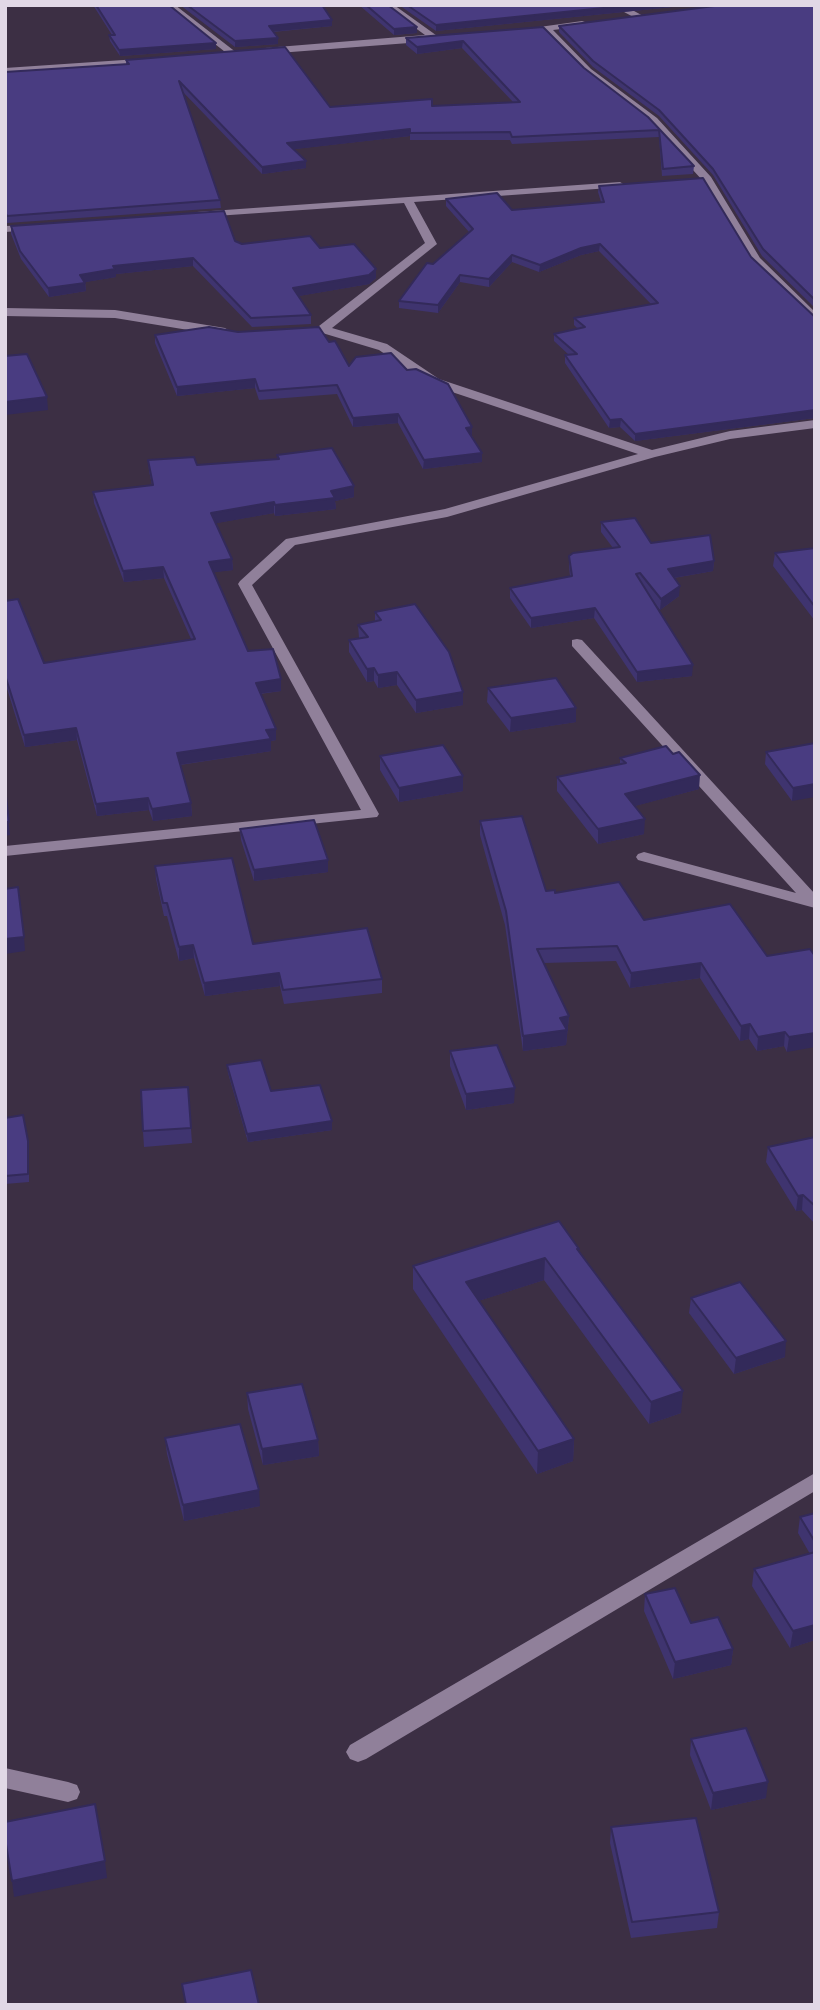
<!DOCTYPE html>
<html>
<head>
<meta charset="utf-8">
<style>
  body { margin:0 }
  #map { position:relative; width:820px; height:2010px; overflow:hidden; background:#3c2f44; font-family:"Alegreya Sans",sans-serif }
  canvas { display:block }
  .frame { position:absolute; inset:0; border:7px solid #e1d8e6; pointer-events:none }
</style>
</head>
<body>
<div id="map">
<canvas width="820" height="2010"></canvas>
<div class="frame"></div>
</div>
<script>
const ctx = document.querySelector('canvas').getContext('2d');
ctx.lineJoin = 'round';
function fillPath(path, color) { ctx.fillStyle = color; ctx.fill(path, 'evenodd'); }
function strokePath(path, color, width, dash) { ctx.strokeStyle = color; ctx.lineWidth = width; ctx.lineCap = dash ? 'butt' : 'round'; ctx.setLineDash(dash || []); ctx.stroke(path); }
fillPath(new Path2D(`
  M165,5H175L237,53L229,55Z
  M384,5H394L440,38L435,41L265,54L260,51L265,48L425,35Z
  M611,5H623L647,18L639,20Z
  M582,21L585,22V26L553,30L591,69L657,118L711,177L760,258L815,312V322L752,262L703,181L649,122L585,73L543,31L523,33L518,30Z
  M153,58V62L150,63L5,74V68Z
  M620,182L625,185L624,187L414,202L437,244L332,328L387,344L439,379L652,450L730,431L815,420V428L730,439L655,457L447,517L295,545L252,585L379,814L377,817L5,856V846L361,810L238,584L240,581L286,539L445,509L638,454L431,385L379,350L319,332V326L425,243L404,203L201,217L197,216V212Z
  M38,225L40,227L34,230L5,232V226Z
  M5,308L115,310L225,328L231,332L225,336L115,318L5,316Z
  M577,639L582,640L815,894V908L638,860L636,857L638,854L644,852L796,893L572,646V640Z
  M815,1473V1491L366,1759L358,1762L350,1759L346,1752L350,1745Z
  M5,1768L68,1782L77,1785L80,1792L77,1799L68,1802L5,1788Z`), '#90809a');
fillPath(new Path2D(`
  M93,5H169L216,49L120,56L110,41L109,35H112Z
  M180,5H322L332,20V26L273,32L278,38V44L235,47Z
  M359,5H388L417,33L394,35Z
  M399,5H692L436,31Z
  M815,5V308L762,256L713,175L659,116L593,67L559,32V26Z
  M543,27L584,68L648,117L694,166L693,174L662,176L659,137L512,144L510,140H410V136L294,149L306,168L262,174L182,91L220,200L221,208L7,223L5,218V72L126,64V60L330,107L432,106L513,102L462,48L417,54L406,45V38Z
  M599,186L751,257L815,317V418L635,441L620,427L609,428L565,363V355H569L554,341V334L578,329L574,325V318L651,304L599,251L581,255L539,272L512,262L489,287L460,282L438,313L399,308V301L433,264L469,232L446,206V199L512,210L601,202L598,192Z
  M11,226L235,241L242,244L320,248L376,278L369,284L298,296L311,315V324L252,327L193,266L116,274V277L85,282L86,291L49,297L21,259L11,234Z
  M238,332L329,342L349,366L472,436L482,453V462L423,469L398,423L353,427L337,394L259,400L255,388L177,396L155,343V335Z
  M277,455L354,486V497L335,501L336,509L275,516L274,513L216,523L232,559L233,570L213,572L248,651L281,679V691L260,694L276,729V740L271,741V751L180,765L191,803L192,816L153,821L149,810L97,816L77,740L25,747L5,682V601L44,663L191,639L164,578L124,582L94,503L93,492L152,485L149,471L148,460L197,465L277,459Z
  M601,522L651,543L714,561L713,571L674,578L679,596L660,610L651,598L692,676L637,682L594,618L531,628L510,598V588L570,576L569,566V556L613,548L601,532Z
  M815,548V621L773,566L775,553Z
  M375,612L463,705L416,713L397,685L378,688L374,681L367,682L349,652V640L359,638L358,625L375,622Z
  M488,688L576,722L510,732L487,702Z
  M815,743L792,801L765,764L766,752Z
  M380,756L463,776V791L399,802L380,770Z
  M620,758L699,789L634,806L644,834L598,844L557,791V777L620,764Z
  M480,821L546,891L555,893L767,956L810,949L787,1052L784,1046L757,1051L749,1039L740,1041L700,978L630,988L616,961L544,963L569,1016L566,1045L523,1051L505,925L480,835Z
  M240,829L328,860V872L254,881L241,840Z
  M155,866L253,944L382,979V993L284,1004L280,986L205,996L194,958L179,961L167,916H164L156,879Z
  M450,1051L514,1103L466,1110L450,1066Z
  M227,1065L271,1091L332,1121V1130L248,1142L228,1073Z
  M188,1087L192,1143L144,1147L143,1131Z
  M5,1118L29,1149V1182L5,1184Z
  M815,1137V1224L802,1210L796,1211L766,1162L768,1147Z
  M579,1253L681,1413L649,1424L544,1280L478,1301L574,1439L573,1461L537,1474L413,1289V1266Z
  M691,1298L785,1357L734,1374L689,1313Z
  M247,1393L318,1440L319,1456L263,1465L248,1409Z
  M165,1438L260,1506L184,1521L167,1454Z
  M815,1513V1640L790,1648L752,1586L754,1569L810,1554L798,1533L800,1517Z
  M645,1594L733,1649L731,1665L673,1679L644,1611Z
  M691,1739L766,1798L711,1810L690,1755Z
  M611,1827L719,1912L717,1928L631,1938L610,1843Z`), '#3f346f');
fillPath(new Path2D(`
  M633,5H692L436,31V25Z
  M332,20V26L269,32V26Z
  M417,27V33L394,35V29Z
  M278,38V44L235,47V41Z
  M463,41L462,48L417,54V47Z
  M216,43V49L120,56L119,50Z
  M410,129V136L287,150V143Z
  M306,161V168L262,174V167Z
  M600,244L599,251L581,255L539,272L540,265L581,248Z
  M512,255V262L489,287V279Z
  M193,258V266L116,274V277L80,283V275L113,266Z
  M376,269V278L369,284L293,297V288Z
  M460,275V282L438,313V305Z
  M85,283L86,291L49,297L48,288Z
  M255,379V388L177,396V387Z
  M47,397L48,410L5,415V402Z
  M815,410V418L635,441V434Z
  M398,414V423L353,427V418Z
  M621,419L620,427L609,428L610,420Z
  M472,427V436L466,428Z
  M482,453V462L423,469L424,460Z
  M354,486V497L335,501L336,509L275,516V505Z
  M274,502V513L212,524L211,513Z
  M232,559L233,570L209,573V562Z
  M714,561L713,571L667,579L668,569Z
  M163,567L164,578L124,582L123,571Z
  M680,586L679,596L660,610L661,599Z
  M595,608L594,618L531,628V618Z
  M693,665L692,676L637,682V672Z
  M374,668V681L367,682V669Z
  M397,672V685L378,688V675Z
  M281,679V691L256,694V683Z
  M463,692V705L416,713V700Z
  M576,708V722L510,732L511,718Z
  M76,728L77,740L25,747L24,735Z
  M276,729V740L271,741V751L178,765L177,753L266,730Z
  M700,775L699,789L624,809L625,794Z
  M463,776V791L399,802V788Z
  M815,784V797L792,801L793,788Z
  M5,788L10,835L5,836Z
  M148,798L149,810L97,816L96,804Z
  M191,803L192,816L153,821L152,809Z
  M645,819L644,834L598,844V829Z
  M328,860V872L254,881V870Z
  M24,937L25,951L5,954V939Z
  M193,945L194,958L179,961V947Z
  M701,963L700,978L630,988L631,973Z
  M279,973L280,986L205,996L204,983Z
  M569,1016L566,1045L523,1051V1036L560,1018Z
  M750,1024L749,1039L740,1041L741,1026Z
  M785,1032L784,1046L757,1051L758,1037Z
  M815,1033V1047L787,1052L789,1037Z
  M515,1088L514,1103L466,1110V1094Z
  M332,1121V1130L248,1142L247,1134Z
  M803,1195L802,1210L796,1211L798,1196Z
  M545,1258L544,1280L466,1305V1282Z
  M786,1341L785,1357L734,1374L736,1358Z
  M683,1391L681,1413L649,1424L651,1402Z
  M574,1439L573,1461L537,1474L538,1451Z
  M318,1440L319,1456L263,1465L262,1449Z
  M259,1490L260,1506L184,1521L183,1505Z
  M815,1625V1640L790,1648L793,1631Z
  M733,1649L731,1665L673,1679L675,1662Z
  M768,1782L766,1798L711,1810L713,1793Z
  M105,1861L107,1878L14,1897L12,1881Z`), '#332a5a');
const building = new Path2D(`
  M96,5H169L216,43L119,50L109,35H115Z
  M187,5H322L332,20L269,26L278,38L235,41Z
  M366,5H388L417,27L394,29Z
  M407,5H633L436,25Z
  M722,5H815V300L763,249L713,169L659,110L593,61L559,26Z
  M543,27L584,68L648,117L694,166L663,169L659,130L512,137L510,132L410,133V129L287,143L306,161L262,167L179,81L220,200L7,216L5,212V72L129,64L126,60L285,47L330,107L432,99V106L520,102L463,41L417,47L406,38Z
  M703,178L751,257L815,317V410L635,434L621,419L610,420L565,355L577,354L554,334L585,327L574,318L658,303L600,244L581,248L540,265L512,255L489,279L460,275L438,305L399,301L427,263L433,264L473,229L446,199L497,193L512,210L604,202L599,186Z
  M224,211L235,241L242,244L310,236L320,248L354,244L376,269L369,275L293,288L311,315L251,318L193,258L113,266L115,269L80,275L85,283L48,288L20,251L11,226Z
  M209,327L238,332L319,327L329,342L335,341L349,366L356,357L391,353L407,370L416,369L448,384L472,427L466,428L482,453L424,460L398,414L353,418L337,385L259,391L255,379L177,387L155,335Z
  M27,354L47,397L5,402V356Z
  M332,448L354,486L331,491L335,498L275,505L274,502L211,513L232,559L209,562L248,651L273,649L281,679L256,683L276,729L266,730L271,739L177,753L191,803L152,809L148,798L96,804L76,728L24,735L5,675V601L18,599L44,663L195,639L163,567L123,571L93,492L153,485L148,460L194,457L197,465L279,459L277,455Z
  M635,518L651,543L710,535L714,561L668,569L680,586L661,599L640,573L636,574L693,665L637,672L595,608L531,618L510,588L572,576L569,556L573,553L620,547L601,522Z
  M815,548V607L775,553Z
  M415,604L449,652L463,692L416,700L397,672L378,675L374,668L367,669L349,640L368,637L358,625L381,620L375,612Z
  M556,678L576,708L511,718L488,688Z
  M815,743V784L793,788L766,752Z
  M443,745L463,776L399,788L380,756Z
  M666,746L673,754L679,752L700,775L625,794L645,819L598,829L557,777L626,763L620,758Z
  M5,788L9,822H5Z
  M522,816L546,891L555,890V893L619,882L644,920L730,904L767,956L810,949L815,956V1033L789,1037L785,1032L758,1037L750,1024L741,1026L701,963L631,973L617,946L537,949L569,1016L560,1018L567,1030L523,1036L506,911L480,821Z
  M314,820L328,860L254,870L240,829Z
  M232,858L253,944L367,928L382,979L283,990L279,973L204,983L193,945L179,947L167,903H163L155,866Z
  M18,887L24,937L5,939V889Z
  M497,1045L515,1088L466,1094L450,1051Z
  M261,1060L271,1091L320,1085L332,1121L247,1134L227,1065Z
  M188,1087L191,1128L143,1131L141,1090Z
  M23,1115L28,1141V1174L5,1176V1118Z
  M815,1137V1206L803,1195L798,1196L768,1147Z
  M559,1221L579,1249H577L683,1391L651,1402L545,1258L466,1282L574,1439L538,1451L413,1266Z
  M740,1282L786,1341L736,1358L691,1298Z
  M302,1384L318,1440L262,1449L247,1393Z
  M240,1424L259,1490L183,1505L165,1438Z
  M815,1513V1542L800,1517Z
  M815,1552V1625L793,1631L754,1569Z
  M675,1588L691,1623L718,1617L733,1649L675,1662L645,1594Z
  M746,1728L768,1782L713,1793L691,1739Z
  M95,1804L105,1861L12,1881L5,1838V1822Z
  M696,1818L719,1912L632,1922L611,1827Z
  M251,1970L259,2005H186L182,1984Z`);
fillPath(building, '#493c81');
strokePath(building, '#332a5a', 2);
</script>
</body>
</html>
